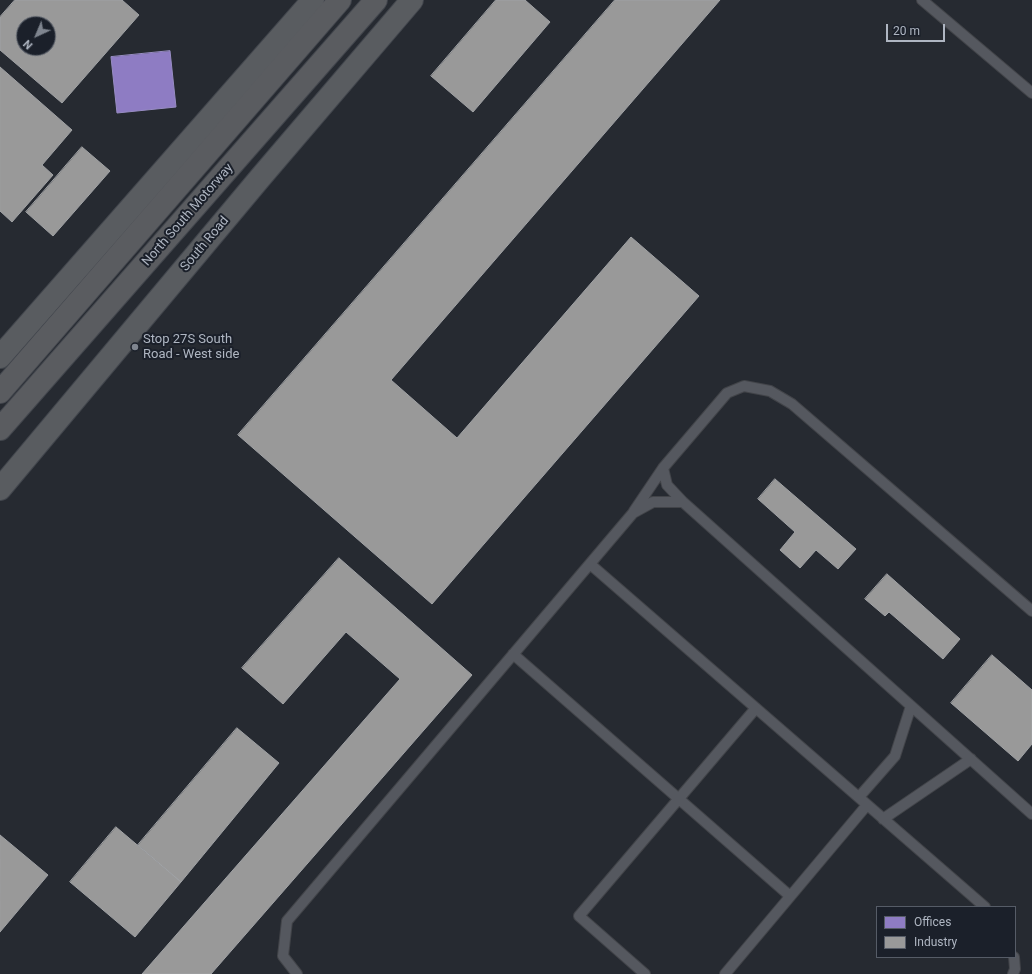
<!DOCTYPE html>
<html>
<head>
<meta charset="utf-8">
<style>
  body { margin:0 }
  #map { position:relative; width:1032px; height:974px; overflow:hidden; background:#262a31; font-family:Roboto,sans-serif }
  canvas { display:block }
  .legend { position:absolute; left:876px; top:906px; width:140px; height:52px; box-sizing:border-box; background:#1b202a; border:1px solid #565c67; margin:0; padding:5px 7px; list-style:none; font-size:12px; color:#afb6c2 }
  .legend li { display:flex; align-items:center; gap:8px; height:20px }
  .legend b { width:20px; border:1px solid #565c67 }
  .north { position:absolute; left:16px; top:16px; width:40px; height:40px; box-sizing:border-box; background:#1b202a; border:1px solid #565c67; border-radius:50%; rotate:224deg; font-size:11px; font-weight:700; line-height:16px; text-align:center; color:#afb6c2 }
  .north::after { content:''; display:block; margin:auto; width:14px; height:18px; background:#7f858f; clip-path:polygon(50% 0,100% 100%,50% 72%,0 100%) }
  .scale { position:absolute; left:886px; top:24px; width:59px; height:18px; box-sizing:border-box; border:2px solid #afb6c2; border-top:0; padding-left:5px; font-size:12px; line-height:14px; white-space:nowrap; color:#afb6c2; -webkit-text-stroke:3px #1b202a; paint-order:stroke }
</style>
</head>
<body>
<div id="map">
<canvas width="1032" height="974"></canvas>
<ul class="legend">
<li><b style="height:11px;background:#8e7cc3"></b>Offices</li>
<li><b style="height:11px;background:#999"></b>Industry</li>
</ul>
<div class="north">N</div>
<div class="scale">20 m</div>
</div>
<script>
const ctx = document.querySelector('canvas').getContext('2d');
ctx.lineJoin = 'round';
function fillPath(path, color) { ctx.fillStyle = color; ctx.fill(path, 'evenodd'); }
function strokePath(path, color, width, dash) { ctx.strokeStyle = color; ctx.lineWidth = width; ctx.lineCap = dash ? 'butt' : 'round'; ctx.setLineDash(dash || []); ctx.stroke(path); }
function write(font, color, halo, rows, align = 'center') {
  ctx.font = font + ' Roboto,sans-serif'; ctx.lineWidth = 4; ctx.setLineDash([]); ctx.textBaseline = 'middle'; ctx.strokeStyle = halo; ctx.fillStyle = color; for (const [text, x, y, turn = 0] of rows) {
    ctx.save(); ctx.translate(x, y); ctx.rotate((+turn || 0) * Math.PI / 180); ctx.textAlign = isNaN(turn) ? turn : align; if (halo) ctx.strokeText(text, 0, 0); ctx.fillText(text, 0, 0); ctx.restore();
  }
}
const offices = new Path2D(`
  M170,51L176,107L117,113L111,57Z`);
fillPath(offices, '#8e7cc3');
strokePath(offices, '#988dc3', 1);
const industry = new Path2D(`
  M15,0H122L139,15L62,103L0,50V17ZM24,24H48V48H24Z
  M496,0H525L550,22L473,112L431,76Z
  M615,0H720L391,380L457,438L631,237L699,296L432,604L238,435Z
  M0,67L72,130L42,165L53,175L12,222L0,211Z
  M82,147L110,171L53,236L26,212Z
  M775,479L856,549L838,569L816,550L800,568L780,550L795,532L758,499Z
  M339,558L472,675L211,974H142L400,679L346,632L283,704L242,668Z
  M887,574L960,639L943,659L889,612L885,616L865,599Z
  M992,655L1032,690V744L1018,761L951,703Z
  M237,728L279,763L181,882L138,845Z
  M116,827L181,882L135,937L70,882Z
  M0,835L48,875L0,932Z`);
fillPath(industry, '#999');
strokePath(industry, '#a0a2a5', 1);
const service = new Path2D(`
  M922,0L1032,93
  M634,511L663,468
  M590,564L985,907
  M1032,611L792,404L770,391L744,386L727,393L663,468L667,485L683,502L1032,814
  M513,654L790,896
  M859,797L895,756L911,706
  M883,819L971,759
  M297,974L283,956L287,921L633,513L653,502H683
  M645,974L579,916L756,708
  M725,974L867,805
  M1013,974L1015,969L1014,957`);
const trunk = new Path2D(`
  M0,357L313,0
  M0,489L260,178L412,0`);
const motorway = new Path2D(`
  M0,392L340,0
  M0,429L376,0`);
strokePath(service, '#424449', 12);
strokePath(trunk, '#42464d', 24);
strokePath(motorway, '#42464d', 24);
strokePath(service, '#55585f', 10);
strokePath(trunk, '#595c60', 22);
strokePath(motorway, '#5a5c60', 22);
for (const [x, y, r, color] of [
  [135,347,4,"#7f858f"]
]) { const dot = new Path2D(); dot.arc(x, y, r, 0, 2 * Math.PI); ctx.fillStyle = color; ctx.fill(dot); strokePath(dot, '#1b202a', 1.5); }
write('13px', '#afb6c2', '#1b202a', [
  ["North South Motorway",188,215,-49],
  ["South Road",205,244,-50]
]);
write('13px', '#afb6c2', '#1b202a', [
  ["Stop 27S South",143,340],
  ["Road - West side",143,355]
], 'left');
</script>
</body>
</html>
